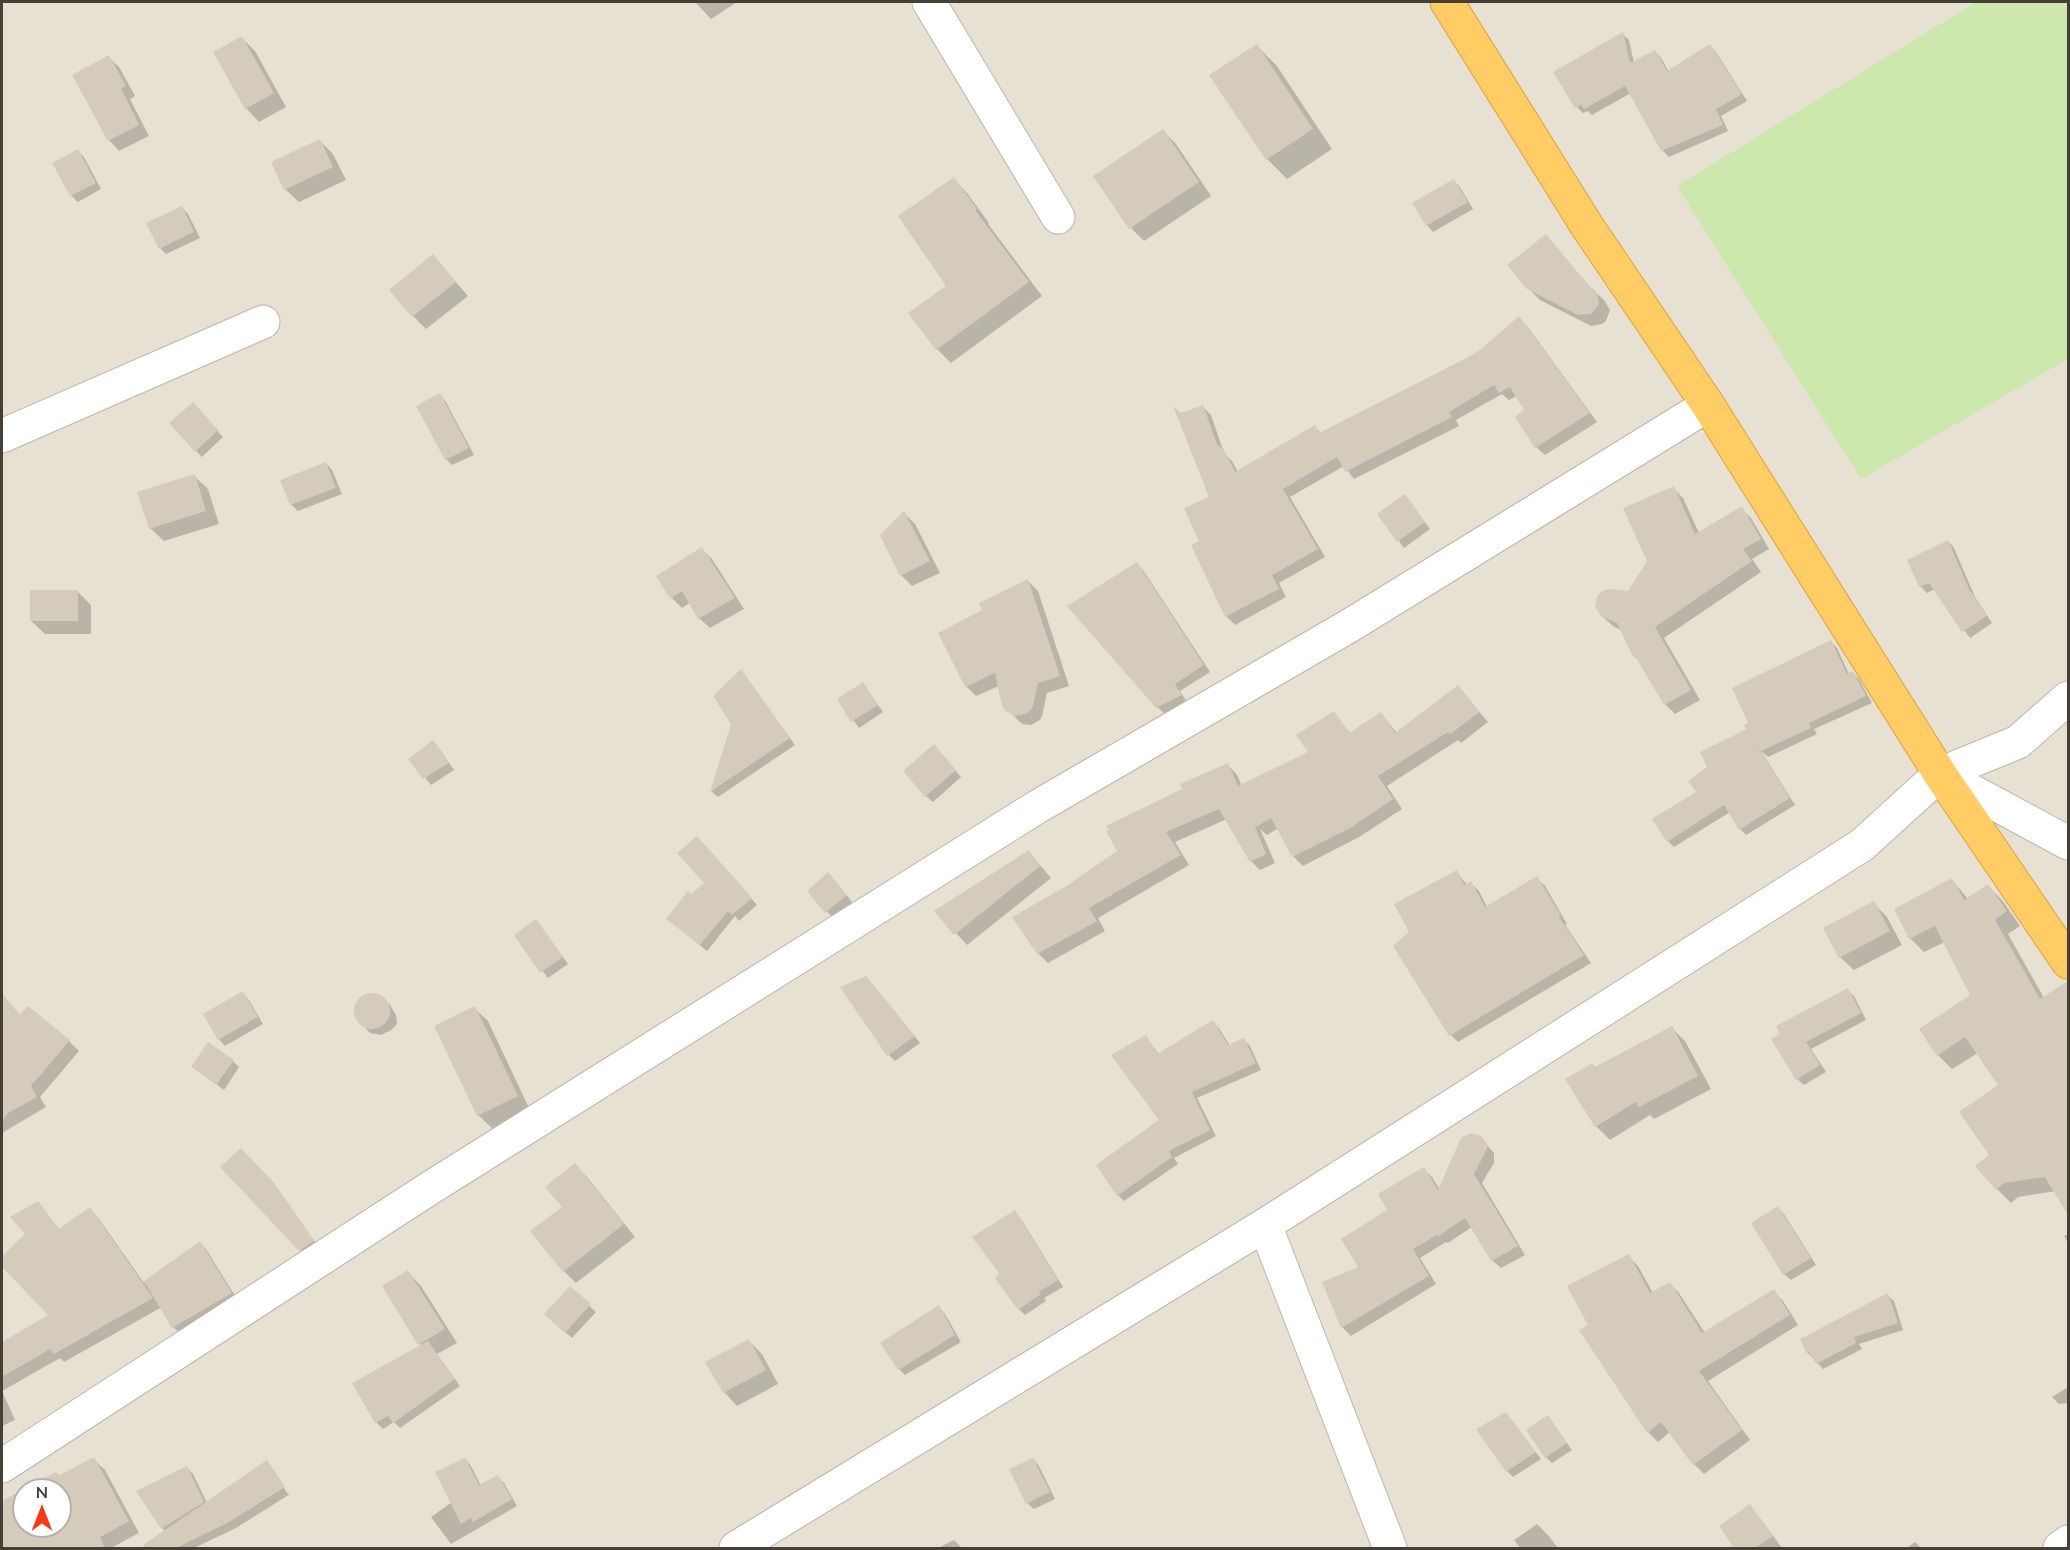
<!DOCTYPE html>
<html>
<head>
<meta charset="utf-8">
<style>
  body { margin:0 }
  #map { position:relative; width:2070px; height:1550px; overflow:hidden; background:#f3efe5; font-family:Lato,sans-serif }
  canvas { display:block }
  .frame { position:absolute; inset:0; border:3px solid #463f35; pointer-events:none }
  .north { position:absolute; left:12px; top:1478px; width:60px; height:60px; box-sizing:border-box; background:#fff; border:2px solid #b5b2ae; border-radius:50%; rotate:0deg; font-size:16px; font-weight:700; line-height:24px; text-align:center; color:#463f35 }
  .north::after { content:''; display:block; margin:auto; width:21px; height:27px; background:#fc3813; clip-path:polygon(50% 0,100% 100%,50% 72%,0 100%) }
</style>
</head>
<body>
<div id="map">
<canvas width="2070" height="1550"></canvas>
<div class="frame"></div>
<div class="north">N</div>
</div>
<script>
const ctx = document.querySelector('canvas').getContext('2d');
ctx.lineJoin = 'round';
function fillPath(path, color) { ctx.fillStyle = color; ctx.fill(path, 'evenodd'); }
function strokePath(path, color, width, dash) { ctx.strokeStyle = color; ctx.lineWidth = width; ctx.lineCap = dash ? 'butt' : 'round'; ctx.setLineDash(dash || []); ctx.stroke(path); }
fillPath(new Path2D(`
  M2,2H2068V1548H2ZM24,1490H60V1526H24Z`), '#e7e1d3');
fillPath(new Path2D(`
  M1976,2H2068V359L1861,479L1677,186Z`), '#cde8ad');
fillPath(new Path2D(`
  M695,2H737L711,19Z
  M1622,34L1629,40L1634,63L1655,52L1661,58L1669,72L1710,46L1716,52L1747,101L1721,116L1728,131L1669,157L1663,151L1631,93L1592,115L1588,111L1583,113L1577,107Z
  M242,38L255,51L286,107L259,122L246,108Z
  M1257,46L1277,66L1332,149L1287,179L1267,159Z
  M108,57L119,67L135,96L130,99L149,136L119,151L109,140Z
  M1163,131L1176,144L1211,196L1144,241L1131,228Z
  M320,141L333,154L346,180L299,202L285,189Z
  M78,151L84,157L101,189L78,202L71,195Z
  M954,179L967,193L989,223L988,224L1042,296L951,363L937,349L910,314L948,286Z
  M1453,180L1460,187L1473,209L1433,232L1427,225Z
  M182,208L188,214L200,238L166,254L160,248Z
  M1546,236L1590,287L1604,300L1610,310L1606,321L1602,324L1591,326L1540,300L1528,288Z
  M433,256L468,296L426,329L413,316Z
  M1519,318L1527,326L1597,422L1545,455L1536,447L1517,417L1526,411L1517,396L1509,400L1502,394L1456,420L1459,426L1354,479L1344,466L1290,497L1325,557L1279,583L1286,597L1235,625L1227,617L1193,546L1201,542L1211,498L1180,415L1203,407L1211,415L1224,453L1232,461L1238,472L1314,426L1321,433L1481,351Z
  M440,395L446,402L474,455L452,465L446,459Z
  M199,411L223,437L202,457L171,424Z
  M326,463L332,470L342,494L298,511L291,504Z
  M194,476L208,489L219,524L164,541L150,528Z
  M1673,488L1683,498L1699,533L1741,508L1751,518L1769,549L1752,559L1761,572L1664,638L1700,700L1675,714L1665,704L1642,664L1634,656L1621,630L1613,626L1602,616L1629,593L1649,561Z
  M1405,496L1430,529L1404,548L1379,514Z
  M904,513L915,524L940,573L912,586L901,575Z
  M1948,541L1954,548L1975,597L1992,623L1970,638L1935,589L1927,593L1920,586Z
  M702,549L712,559L744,609L710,628L699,618L691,602L682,608L672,598Z
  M1137,564L1143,570L1210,672L1180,691L1187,702L1164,713L1157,707Z
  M1028,581L1038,591L1069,686L1047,693L1042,716L1040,720L1031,725L1022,724L1004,706L999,686L976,696L966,686L984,610Z
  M77,591L91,605V634H45L31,621Z
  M1831,642L1837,648L1849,674L1853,673L1859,679L1872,703L1814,729L1817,734L1768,757L1761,751L1795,805L1746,835L1740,829L1730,812L1674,847L1668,841L1698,793L1709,767L1746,731Z
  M741,671L795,745L718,797L712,792L733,724Z
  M863,684L883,712L859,728L839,700Z
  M1458,687L1488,722L1461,743L1458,740L1387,786L1402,809L1359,837L1303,866L1293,856L1279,828L1267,835L1260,829L1275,863L1260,870L1251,861L1227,819L1175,842L1189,865L1098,918L1105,931L1048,963L1038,953L1066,888L1119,852L1184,790L1228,765L1237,775L1242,786L1310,752L1333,713L1350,733L1381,714L1397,733Z
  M439,748L454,770L431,785L410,759Z
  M940,752L961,777L933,802L926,796Z
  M703,844L757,905L739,921L735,916L707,951L675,925L691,896L706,883Z
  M1029,852L1051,878L967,945L936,911Z
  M1456,871L1467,885L1471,883L1479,891L1487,907L1537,878L1545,886L1567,924L1565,925L1591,963L1458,1042L1451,1035L1411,932Z
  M1952,880L1968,899L1988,886L2002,900L2020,926L2008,934L2044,998L2065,983L2068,987V1212L2056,1191L2018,1197L2011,1203L1997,1189L1991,1155L2000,1086L1978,1053L1952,1069L1938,1055L1972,996L1945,942L1924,952L1910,938Z
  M835,881L852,902L833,918L809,891Z
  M1873,903L1887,917L1902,945L1854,970L1840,957Z
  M536,921L568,964L548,978L516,935Z
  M872,984L920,1043L895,1061L889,1055Z
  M1847,990L1854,996L1866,1020L1811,1049L1826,1072L1804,1085L1797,1079L1773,1040Z
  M243,993L249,1000L263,1024L225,1046L219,1039Z
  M367,995H377L390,1005L396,1015L397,1024L391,1030L381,1035L370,1033L356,1017L355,1010L358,1002Z
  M2,998L10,1008L21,1016L69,1041L79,1051L40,1097L46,1107L2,1133Z
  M474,1008L488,1021L530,1110L492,1128L478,1115Z
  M1213,1022L1219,1028L1230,1046L1244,1040L1250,1046L1261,1070L1197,1098L1216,1136L1174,1158L1178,1164L1124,1201L1118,1195L1161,1120L1146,1037L1159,1055Z
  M1672,1028L1685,1041L1711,1089L1654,1119L1650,1115L1610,1140L1596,1126L1567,1080L1596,1068Z
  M233,1061L239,1067L224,1090L193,1067Z
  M1480,1137L1494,1153V1163L1482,1183L1525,1255L1501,1268L1492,1260L1472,1227L1448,1243L1446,1242L1420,1258L1436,1284L1351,1336L1342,1327L1324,1283L1361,1267L1389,1210L1423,1169L1432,1177L1440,1190Z
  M241,1150L280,1192L319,1248L307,1256L222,1167Z
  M575,1165L587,1177L635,1237L576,1283L564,1271Z
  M38,1203L60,1230L90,1209L99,1219L144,1283L200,1243L206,1249L237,1299L180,1333L173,1327L162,1307L64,1362L60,1358L2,1391L15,1420L2,1426V1344L50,1315L2,1265V1258L27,1234Z
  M1778,1208L1784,1214L1816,1265L1791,1280L1784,1274Z
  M1014,1212L1021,1219L1063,1287L1044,1298L1046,1301L1025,1315L1019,1309L1001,1273Z
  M2068,1234V1243L2064,1236Z
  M1628,1256L1638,1266L1653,1293L1669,1283L1679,1293L1705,1333L1773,1291L1783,1301L1798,1325L1708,1381L1750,1440L1704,1474L1694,1464L1670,1432L1658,1442L1648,1432L1581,1331L1590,1325Z
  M408,1272L421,1286L457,1343L437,1354L460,1386L400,1428L394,1422L383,1429L376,1422L354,1384L422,1346L420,1344Z
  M570,1288L596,1312L572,1338L552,1321Z
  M1887,1295L1894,1301L1903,1330L1859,1344L1862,1349L1823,1369L1807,1352Z
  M939,1307L945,1314L961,1342L905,1375L899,1369Z
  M748,1340L762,1354L778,1384L737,1406L724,1392Z
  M2068,1387V1403L2059,1404L2052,1397Z
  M1506,1414L1541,1459L1513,1477L1507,1471Z
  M1548,1417L1572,1450L1552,1463L1546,1457Z
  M93,1459L105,1470L139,1533L111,1548H2V1530L16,1523L24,1490V1526H60V1490L56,1473L60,1477Z
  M465,1459L471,1466L481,1486L497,1476L504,1483L517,1506L451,1544L431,1517L452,1502Z
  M1033,1459L1039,1466L1055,1499L1034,1509L1027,1503Z
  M270,1467L288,1494H290L236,1528L194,1548H147L145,1546L166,1532L162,1528L187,1468L193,1474L207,1503Z
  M1756,1513L1782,1548H1737L1721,1526Z
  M1537,1524L1548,1535L1558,1548H1520L1514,1540Z
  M954,1540L962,1548H938Z
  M1915,1542L1921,1548H1907Z`), '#0003');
fillPath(new Path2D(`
  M1623,32L1630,63L1655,50L1667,71L1710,44L1742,94L1716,109L1723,125L1661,151L1625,86L1584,109L1581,105L1575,108L1553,72Z
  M242,36L274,93L245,109L213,52Z
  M1257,44L1313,129L1266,160L1209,75Z
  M109,55L126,86L121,88L139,125L108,141L72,75Z
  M1163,129L1199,182L1129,229L1093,176Z
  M320,139L333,167L284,190L271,162Z
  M78,149L96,183L70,196L52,163Z
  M954,177L977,209L975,210L1029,282L936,350L908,313L946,286L898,216Z
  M1454,179L1468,202L1426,226L1412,203Z
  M182,206L194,232L159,249L146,223Z
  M1546,234L1587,284L1597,292L1599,304L1591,314L1578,315L1527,289L1507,265Z
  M433,254L456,282L412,317L389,290Z
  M1519,316L1590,413L1535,448L1515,417L1524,410L1510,387L1499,393L1494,385L1449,412L1452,417L1345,472L1337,457L1283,489L1318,549L1272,575L1279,589L1225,617L1191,545L1199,541L1184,508L1209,497L1173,406L1181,413L1203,405L1217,444L1224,450L1235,472L1315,425L1319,433L1459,362L1480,350Z
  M440,393L469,448L445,460L416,406Z
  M193,402L218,430L195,452L169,423Z
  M326,462L336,488L290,505L280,480Z
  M195,474L206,511L149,529L137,492Z
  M1674,486L1695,534L1742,506L1761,539L1743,549L1752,561L1655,627L1691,690L1664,705L1635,656L1633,657L1617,623L1601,616L1595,606L1598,595L1603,591L1608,589L1628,591L1647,561L1623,508Z
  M1405,494L1425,522L1397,542L1377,514Z
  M904,511L930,561L900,576L880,535Z
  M1948,540L1969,589L1987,616L1962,632L1929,583L1919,587L1907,560Z
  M702,547L735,598L698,619L682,591L670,599L656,576Z
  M1137,562L1204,665L1175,684L1182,695L1156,708L1067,606Z
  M1028,579L1060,676L1038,683L1033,706L1030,711L1025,714L1015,716L1005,711L1002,706L995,673L965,687L938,633L982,610L979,603Z
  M30,590H78V621H30Z
  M1831,640L1847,674L1853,671L1866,696L1809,723L1811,728L1761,751L1744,725L1748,723L1732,688Z
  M741,669L790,738L710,792L731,724L713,696Z
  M863,682L878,705L851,722L837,699Z
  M1458,685L1480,712L1450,734L1448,732L1378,776L1393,799L1350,828L1292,857L1271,818L1256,827L1254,824L1266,854L1250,862L1219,809L1166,832L1181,855L1089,908L1097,921L1037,954L1012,917L1065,887L1117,851L1106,831L1109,830L1106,826L1182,789L1180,784L1228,763L1238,786L1308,752L1296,735L1334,711L1349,733L1381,712L1395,733Z
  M1747,729L1790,798L1739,830L1724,805L1667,842L1652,819L1696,792L1688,781L1707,767L1700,752Z
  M433,740L449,763L423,779L408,759Z
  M934,744L956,770L925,797L903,771Z
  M697,836L752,898L732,915L728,911L700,945L666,919L688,891L691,894L704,883L677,853Z
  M1029,850L1040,866L954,935L934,911Z
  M1457,870L1464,885L1471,881L1485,907L1537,876L1561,916L1559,917L1584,955L1449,1036L1393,946L1409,932L1394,904Z
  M828,872L847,895L825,913L807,891Z
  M1952,878L1964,900L1988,884L2007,911L1995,920L2040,999L2068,981V1215L2045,1177L2004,1183L1996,1190L1975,1166L1989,1155L1959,1112L1998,1085L1965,1037L1937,1056L1919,1029L1970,995L1935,926L1909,939L1894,909Z
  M1874,901L1890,931L1839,958L1823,928Z
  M536,919L563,957L540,973L514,935Z
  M866,976L915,1036L887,1056L840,987Z
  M1848,988L1861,1013L1806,1042L1820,1065L1796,1080L1771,1039L1780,1034L1776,1026Z
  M243,991L258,1017L218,1040L203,1014Z
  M354 1011a18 18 0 1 1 36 0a18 18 0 1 1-36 0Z
  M2,993L20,1015L28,1006L70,1040L31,1086L37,1097L8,1113L2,1122Z
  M475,1006L518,1096L477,1116L434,1026Z
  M1213,1020L1228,1045L1244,1038L1256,1063L1192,1092L1210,1130L1169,1151L1172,1157L1117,1196L1096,1165L1159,1120L1111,1055L1146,1035L1157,1054Z
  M1672,1026L1698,1076L1639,1107L1636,1102L1595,1127L1565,1079L1593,1063L1595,1067Z
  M208,1042L234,1060L217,1084L191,1067Z
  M1471,1133L1481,1136L1487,1143V1149L1474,1174L1518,1246L1491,1261L1465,1218L1439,1236L1437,1235L1413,1249L1429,1276L1341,1328L1322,1282L1358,1267L1341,1239L1387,1210L1378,1194L1424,1167L1438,1190L1460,1140L1462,1137Z
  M241,1148L274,1183L314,1241L299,1251L220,1167Z
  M575,1163L624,1224L563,1272L530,1231L562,1207L545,1187Z
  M38,1201L59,1229L90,1207L153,1298L54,1354L50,1349L2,1377V1342L48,1315L2,1267V1256L25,1234L10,1217Z
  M1778,1206L1811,1258L1783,1275L1751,1223Z
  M1015,1210L1058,1280L1039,1292L1041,1294L1018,1310L995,1278L999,1273L972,1237Z
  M200,1241L232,1293L172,1328L144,1281Z
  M1629,1254L1650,1293L1670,1282L1702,1333L1774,1289L1790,1315L1699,1371L1742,1430L1693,1465L1661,1422L1647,1433L1579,1330L1588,1325L1567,1286Z
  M408,1270L445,1329L418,1345L382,1286Z
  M570,1286L591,1304L565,1333L544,1314Z
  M1888,1293L1898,1323L1854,1337L1856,1343L1816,1364L1809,1352L1806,1353L1800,1339Z
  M939,1305L955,1335L898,1370L880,1343Z
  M749,1339L766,1370L723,1393L705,1362Z
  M428,1341L455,1379L393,1423L388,1416L375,1423L352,1383Z
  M1506,1412L1536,1452L1506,1472L1476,1429Z
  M1548,1415L1567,1443L1545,1458L1526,1430Z
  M94,1457L129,1521L100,1537L105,1548H2V1501L56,1472L58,1476ZM24,1490H60V1526H24Z
  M465,1458L479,1485L498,1475L512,1499L473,1522L471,1518L461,1524L435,1472Z
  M1033,1458L1050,1492L1026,1504L1009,1469Z
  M267,1460L285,1487L229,1522L176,1548H145L143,1545Z
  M187,1466L204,1502L161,1529L136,1491Z
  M1750,1504L1773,1536L1755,1548H1734L1719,1526Z`), '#d5cbbb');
const minor = new Path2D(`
  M929,2L1058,217
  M2,436L263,322
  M1940,774L2068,843
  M1265,1225L1390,1548
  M2,1466L430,1188L1037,807L1349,626L1708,405
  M736,1548L1265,1225L1862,845L1940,774L2018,742L2068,698
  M2060,1548L2068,1542`);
const highway = new Path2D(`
  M1447,2L1587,226L1708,405L1940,774L2068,962`);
strokePath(minor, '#beb7a8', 35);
strokePath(highway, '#dfa134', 35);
strokePath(minor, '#fff', 33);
strokePath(highway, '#ffcd64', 33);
</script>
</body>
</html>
